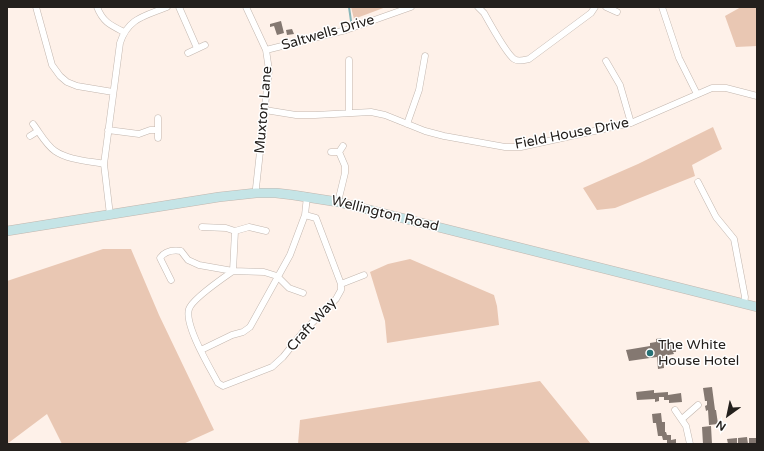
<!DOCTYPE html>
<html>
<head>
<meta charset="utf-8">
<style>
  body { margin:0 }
  #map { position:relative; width:764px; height:451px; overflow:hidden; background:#fef1e9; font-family:"Varela Round",sans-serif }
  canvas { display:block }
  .frame { position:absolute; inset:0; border:8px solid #24201d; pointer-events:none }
  .north { position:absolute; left:708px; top:395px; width:40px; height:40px; -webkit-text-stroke:3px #fff; paint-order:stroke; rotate:213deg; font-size:11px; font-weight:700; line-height:16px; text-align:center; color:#24201d }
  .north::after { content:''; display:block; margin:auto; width:14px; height:18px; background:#24201d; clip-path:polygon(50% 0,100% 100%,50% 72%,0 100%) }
</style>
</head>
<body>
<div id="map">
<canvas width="764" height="451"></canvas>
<div class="frame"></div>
<div class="north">N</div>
</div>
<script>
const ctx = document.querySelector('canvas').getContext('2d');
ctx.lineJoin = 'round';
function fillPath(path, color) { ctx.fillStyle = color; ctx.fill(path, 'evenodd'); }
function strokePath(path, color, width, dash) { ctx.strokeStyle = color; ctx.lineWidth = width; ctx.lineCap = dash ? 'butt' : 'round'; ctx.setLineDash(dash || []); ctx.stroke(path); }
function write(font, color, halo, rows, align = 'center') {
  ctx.font = font + ' "Varela Round",sans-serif'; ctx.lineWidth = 3; ctx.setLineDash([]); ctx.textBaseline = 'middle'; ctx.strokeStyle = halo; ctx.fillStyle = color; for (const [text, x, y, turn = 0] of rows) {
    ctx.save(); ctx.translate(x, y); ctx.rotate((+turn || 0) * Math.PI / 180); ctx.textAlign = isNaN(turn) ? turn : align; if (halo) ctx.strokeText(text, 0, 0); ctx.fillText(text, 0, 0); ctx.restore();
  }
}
fillPath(new Path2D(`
  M351,7H386L354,19Z
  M741,7H757V46L736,47L725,16Z
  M713,127L722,149L692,165L695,176L615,208L597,210L583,188L638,164Z
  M103,249H131L159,315L214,430L183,444H62L47,414L7,444V281Z
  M410,259L494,295L497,306L499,325L387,343L385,321L370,272L388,264Z
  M540,381L591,444H298L300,420Z`), '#e9c7b3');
strokePath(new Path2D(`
  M349,7L351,21`), '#89b7ba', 2);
fillPath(new Path2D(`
  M281,21L284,33L277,35L274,26L270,27V24Z
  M292,29L294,34L287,35L286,30Z
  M661,338L662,341H668L669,345H675L676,352H673L674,354L663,356L664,368L658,369L657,357L629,361L626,350L650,346V343L656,342V339Z
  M712,387L715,410H716L718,424L709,425L708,410L706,411L705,406L707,405V401H705L703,388Z
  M654,390V393L668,392V395L681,393L682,402L669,403V400H664V397H659V401L655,402V399L637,400L636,392Z
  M661,413L662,422H665V432H666L667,435H671V440L676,439V444H667V440H663L662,436H658L656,423H653L652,414Z
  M711,426L712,444H703L702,427Z
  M747,437L748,444H738V438Z
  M737,438V444H728L727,439Z
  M749,438H757V444H749Z`), '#847871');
const street = new Path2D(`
  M36,7L52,65L60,76L67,82L77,86L113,92
  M97,7C103,22 110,25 124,32
  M179,7L197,48
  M246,7L266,50L269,70L256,188V193
  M478,7L484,13C489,22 507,54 514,59C518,62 524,60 529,59L591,13L595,7
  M606,7L617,12
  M662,7L679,58L697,94
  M266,50L346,30L411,7
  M188,53L205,45
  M606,61L620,85L631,123
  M265,110L296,115H315L371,112L385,115L425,131L444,136L505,147H521L631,123L712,88H726L757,96
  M349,113V60
  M158,118V138
  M33,124C40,133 46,145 55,151C68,160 89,161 104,164
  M407,124L419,90L425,56
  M108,130L139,134L150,130H158
  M30,136L38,131
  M331,152H339
  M698,182L716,217L734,239L745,297L744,304
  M338,202L345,173V166L339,152L343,146
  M110,215L104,164L120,43C128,18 145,16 167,7
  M202,227L226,228L235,231L249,227L266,231
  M233,271C223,278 192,299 189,309C184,325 210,368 218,383L223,386L272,367L283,357L303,332L336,299L341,290V284L316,218L305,215L307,196
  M233,271L235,231
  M171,280L160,258C165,251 174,250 181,251L188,260L199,265L233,271L264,272L277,276L289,288L303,293
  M341,284L364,275
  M201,350L232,335L243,332L250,327L290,255L305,215
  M675,410L686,426L690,444
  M682,419L698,405`);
const secondary = new Path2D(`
  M7,231L219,197L256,193H276L293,195L338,202L757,307`);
strokePath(street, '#c2b6ae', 7);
strokePath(secondary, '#c2b6ae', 10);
strokePath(street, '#fff', 6);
strokePath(secondary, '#c5e4e6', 9);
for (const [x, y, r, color] of [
  [650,353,4,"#267175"]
]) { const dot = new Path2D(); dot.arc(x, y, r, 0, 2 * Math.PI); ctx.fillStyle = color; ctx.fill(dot); strokePath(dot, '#fff', 1.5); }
write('14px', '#24201d', '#fff', [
  ["Saltwells Drive",328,33,-16],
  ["Muxton Lane",264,110,-85],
  ["Field House Drive",572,134,-11],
  ["Wellington Road",385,214,14],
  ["Craft Way",312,325,-48]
]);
write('14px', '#24201d', '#fff', [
  ["The White",658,345],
  ["House Hotel",658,361]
], 'left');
</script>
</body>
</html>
